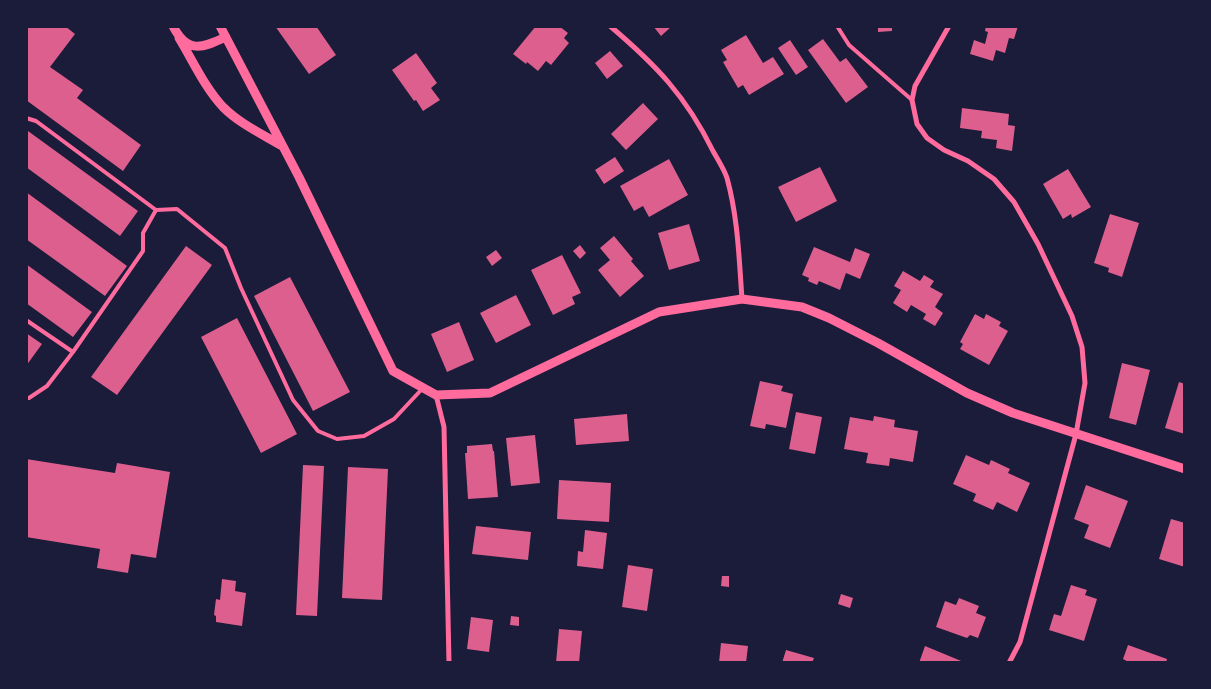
<!DOCTYPE html>
<html>
<head>
<meta charset="utf-8">
<style>
  body { margin:0 }
  #map { position:relative; width:1211px; height:689px; overflow:hidden; background:#1b1b3a; font-family:Ubuntu,sans-serif }
  canvas { display:block }
  .frame { position:absolute; inset:0; border:28px solid #1b1b3a; pointer-events:none }
</style>
</head>
<body>
<div id="map">
<canvas width="1211" height="689"></canvas>
<div class="frame"></div>
</div>
<script>
const ctx = document.querySelector('canvas').getContext('2d');
ctx.lineJoin = 'round';
function fillPath(path, color) { ctx.fillStyle = color; ctx.fill(path, 'evenodd'); }
function strokePath(path, color, width, dash) { ctx.strokeStyle = color; ctx.lineWidth = width; ctx.lineCap = dash ? 'butt' : 'round'; ctx.setLineDash(dash || []); ctx.stroke(path); }
fillPath(new Path2D(`
  M26,26H65L75,34L50,67L83,90L77,98L141,145L123,171L26,100Z
  M275,26H316L336,55L309,74Z
  M536,26H559L568,33L564,38L569,43L551,65L546,61L538,71L527,62L526,64L513,54Z
  M653,26H672L661,36Z
  M878,26H892V31L878,32Z
  M986,26H1018L1014,39L1009,38L1005,53L996,50L993,61L970,54L974,40L985,44L988,32L985,31Z
  M746,35L763,63L773,57L784,74L749,95L743,85L738,88L723,62L727,60L721,50Z
  M823,39L840,62L846,58L868,87L846,103L808,50Z
  M790,40L808,67L796,75L778,48Z
  M610,51L623,66L607,79L595,63Z
  M416,53L437,83L431,88L440,100L423,111L416,100L414,101L392,70Z
  M643,103L658,119L626,150L611,134Z
  M962,108L1009,114L1008,125L1015,126L1012,151L996,148L997,140L981,138L982,131L960,128Z
  M28,131L138,211L120,236L26,167V133Z
  M615,157L624,171L604,184L595,170Z
  M669,159L688,195L649,217L643,206L634,211L620,186Z
  M820,167L837,201L796,222L778,187Z
  M1068,169L1091,207L1072,218L1071,214L1063,219L1043,184Z
  M26,192L127,266L105,296L26,239Z
  M1110,214L1139,223L1122,277L1108,272L1109,268L1094,263Z
  M689,224L700,261L669,270L658,233Z
  M614,236L633,259L631,261L644,276L620,297L598,270L610,260L600,248Z
  M580,245L586,253L580,259L573,251Z
  M186,246L212,265L117,395L91,377Z
  M814,247L850,262L855,248L870,254L860,279L846,273L840,290L819,281L817,285L808,281L809,278L802,275Z
  M496,250L502,258L492,266L486,257Z
  M562,255L581,293L572,297L575,304L553,315L531,270Z
  M26,264L92,312L73,337L26,303Z
  M903,271L920,281L924,275L934,281L930,287L943,294L935,307L943,313L935,326L923,319L926,314L911,305L907,312L893,303L901,290L894,286Z
  M290,277L350,392L313,411L254,296Z
  M516,295L531,325L496,343L480,313Z
  M975,314L984,319L986,314L1001,322L999,326L1008,331L989,365L960,349L963,344L960,342Z
  M237,318L297,434L261,453L201,337Z
  M459,322L474,360L447,372L431,334Z
  M26,333L42,344L26,366Z
  M1122,363L1150,370L1136,425L1109,418Z
  M760,381L783,386L781,391L793,394L786,428L766,424L765,429L750,426Z
  M1179,382L1185,384V434L1165,428Z
  M796,412L822,417L815,454L789,449Z
  M627,414L629,441L576,445L574,419Z
  M874,416L895,420L894,427L918,431L913,462L890,458L889,466L866,463L868,453L844,449L850,417L873,421Z
  M535,435L540,483L511,486L506,438Z
  M492,444L493,451H494L498,497L468,499L465,453H467V446Z
  M966,455L989,465L991,460L1010,469L1008,473L1030,483L1017,512L997,502L993,510L973,501L976,494L953,484Z
  M26,459L115,473L117,463L170,472L156,558L131,554L128,573L97,568L100,549L26,537Z
  M303,465L324,466L317,616L296,615Z
  M348,467L388,469L382,600L342,598Z
  M559,480L611,483L609,522L557,519Z
  M1086,485L1128,501L1110,548L1084,538L1089,525L1074,519Z
  M1171,519L1185,523V567L1159,559Z
  M476,526L531,532L528,560L472,554Z
  M585,530L607,533L603,569L577,566L578,551L583,552Z
  M628,565L653,569L647,611L622,607Z
  M722,576H729V587L721,586Z
  M222,579L236,581L235,591L246,593L242,626L216,622V616L214,615L216,599L220,600Z
  M1071,585L1087,590L1085,595L1097,599L1084,641L1049,630L1054,614L1061,616Z
  M841,594L853,598L850,608L838,604Z
  M959,598L979,606L976,613L986,617L978,638L970,635L967,638L936,627L945,601L956,605Z
  M511,616L519,617V626L510,625Z
  M471,617L493,620L489,652L467,649Z
  M559,629L582,631L579,663H556Z
  M721,643L748,646L746,663H719Z
  M1128,645L1167,659L1166,663H1130L1123,659Z
  M925,646L966,663H919Z
  M786,650L814,658L812,663H782Z`), '#dd5f8e');
strokePath(new Path2D(`
  M837,26L849,45L912,100
  M26,118L36,121L156,210
  M26,320L73,352
  M26,398H29L47,386L73,352L143,251V233L156,210L177,209L225,248L241,288L293,400L318,431L337,439L364,436L394,419L422,389`), '#ff6b9d', 4);
strokePath(new Path2D(`
  M610,26C656,65 686,96 713,151C718,160 724,169 727,178C738,218 739,258 742,299
  M949,26L915,86L912,100L917,124L927,138L944,150L968,161L994,179L1014,202L1038,244L1072,316L1082,347L1085,383L1076,434L1020,642L1009,663
  M436,395L444,427L449,663`), '#ff6b9d', 5);
strokePath(new Path2D(`
  M173,26C187,54 202,48 226,37
  M220,26L299,177L393,371L436,395L490,393L659,312L742,299L802,307L829,318L878,343L967,393L1013,413L1185,469
  M179,38C193,61 205,88 223,107C240,124 262,134 282,146`), '#ff6b9d', 9);
</script>
</body>
</html>
